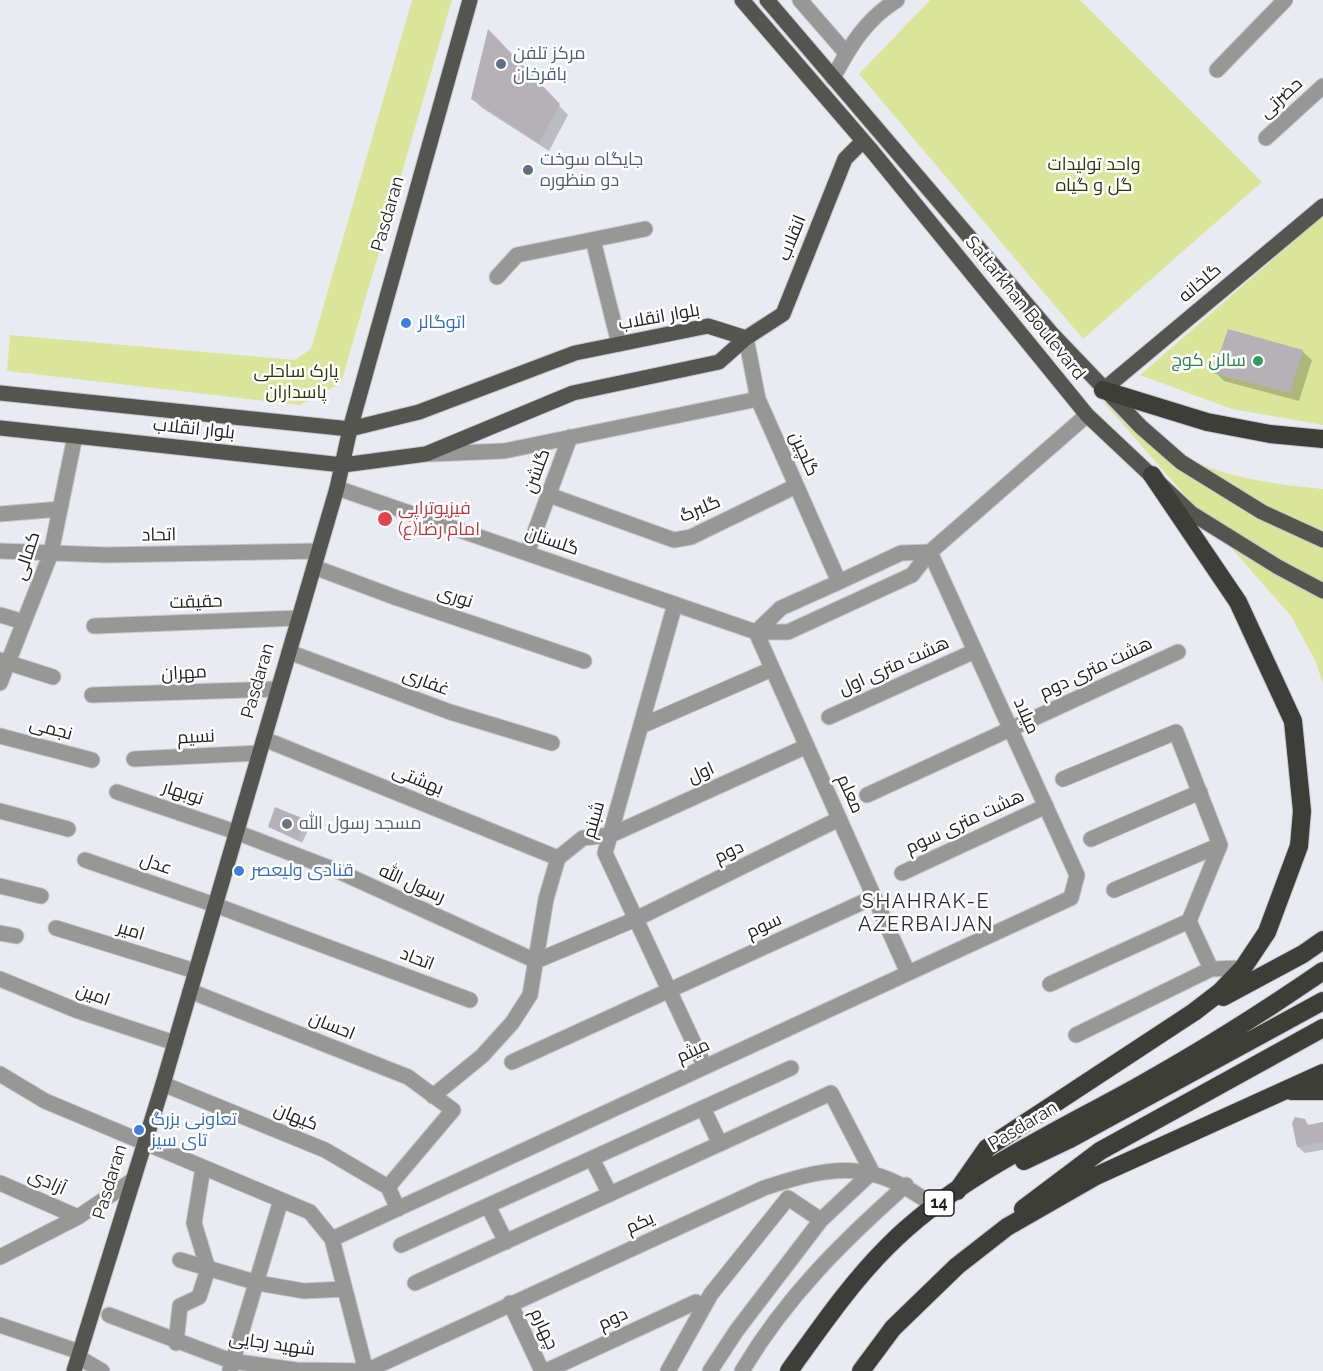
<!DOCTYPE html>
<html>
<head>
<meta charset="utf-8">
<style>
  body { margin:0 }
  canvas { display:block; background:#e9ebf3 }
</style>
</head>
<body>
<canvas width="1323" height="1371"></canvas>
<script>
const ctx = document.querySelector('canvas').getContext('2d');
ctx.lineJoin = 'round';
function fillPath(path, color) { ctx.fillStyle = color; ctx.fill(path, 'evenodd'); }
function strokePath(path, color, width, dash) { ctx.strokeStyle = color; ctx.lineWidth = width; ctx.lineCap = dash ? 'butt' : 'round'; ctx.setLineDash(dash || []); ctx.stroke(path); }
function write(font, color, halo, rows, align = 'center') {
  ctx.font = font + ' Raleway,Cairo,sans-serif'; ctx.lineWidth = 5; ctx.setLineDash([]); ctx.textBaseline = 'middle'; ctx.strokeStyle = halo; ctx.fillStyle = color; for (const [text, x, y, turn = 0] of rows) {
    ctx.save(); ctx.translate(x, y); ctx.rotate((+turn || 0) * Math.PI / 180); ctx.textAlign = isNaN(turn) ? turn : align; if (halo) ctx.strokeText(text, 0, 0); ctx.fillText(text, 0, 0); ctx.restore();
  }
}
fillPath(new Path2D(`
  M412,0H452L341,383L300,405L7,371L10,335L295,360L311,349Z
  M930,0H1080L1262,182L1083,339L859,74Z
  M1323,216V425L1232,409L1140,375Z
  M1111,399C1124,411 1137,426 1152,437C1203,475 1262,483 1323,489V685L1316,662L1291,616L1104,403Z`), '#dae599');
fillPath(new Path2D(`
  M497,40L568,115L549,151L482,108L473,99Z
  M1302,351L1312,360L1299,401L1224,381L1215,372Z
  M306,822L310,826L302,843L270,827Z
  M1304,1120L1310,1126L1323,1124V1150L1305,1153L1298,1147Z`), '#0003');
fillPath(new Path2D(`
  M488,29L560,104L539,143L471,99Z
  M1228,329L1303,350L1290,393L1213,373Z
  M275,807L307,820L298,840L268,827Z
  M1295,1117L1305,1119L1308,1125L1323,1122V1142L1297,1147L1292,1123Z`), '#b6b1b7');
const minor = new Path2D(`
  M800,0L846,53
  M1217,70L1285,0
  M833,78C850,46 866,19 897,0
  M1266,138L1323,86
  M593,240L619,344
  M497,277L517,255L645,229
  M746,338L758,399L839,582
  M430,454L504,451L758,399
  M337,488L756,632H788L912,575L930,552L1087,415
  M549,495L674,540L691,537L796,486
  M0,514L60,509
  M0,551L107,555L318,551
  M527,553L570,437
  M314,567L397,598L584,661
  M675,604L605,853L705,1067
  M0,615L24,622
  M94,626L299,618
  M756,632L908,973
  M756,632L781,608L839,582L901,553L930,552
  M289,652L450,712L552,743
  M0,660L53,677
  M0,683L51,553L75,436
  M92,695L278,689
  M829,717L975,651
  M641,726L772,669
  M0,736L92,760
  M264,739L558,858
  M134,759L259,753
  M1063,779L1176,732L1220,845L1189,921L1211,969L1243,968
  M117,792L236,832L340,872L536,961
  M867,795L1178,652
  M0,811L68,829
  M1091,839L1200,792
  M85,860L215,905L470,1000
  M902,873L1046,806
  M0,886L41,896
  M1114,890L1220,845
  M56,928L195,971
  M0,933L16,936
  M536,961L636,919L839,819
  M0,979L78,1011L175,1043
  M1050,984L1189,921
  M190,991L408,1077L453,1110L388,1187
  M1076,1035L1211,969
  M512,1062L874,897
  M0,1074L45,1101L310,1212L332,1239L366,1371
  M163,1084L325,1150L388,1187L398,1209
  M433,1096L482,1056L512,1023L530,995L546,899L558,858L583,838L611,835L807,746
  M703,1108L720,1144
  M592,1159L610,1194
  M0,1183L78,1217
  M488,1206L506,1242
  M332,1239L1071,898L1077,875L930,552
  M401,1245L791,1068
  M0,1257L78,1217L133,1180
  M180,1260L258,1283L304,1291L344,1289
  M415,1283L831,1093L872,1172L821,1220L737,1330L710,1371
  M510,1303L542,1371
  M109,1315L231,1361L296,1370L366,1371L764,1188C836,1164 871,1160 934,1206
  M0,1325L80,1352
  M176,1343L180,1306L199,1297L208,1269L194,1223L203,1168
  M78,1357L102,1371
  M230,1370L281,1200
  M546,1371L696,1302
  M668,1371L711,1294L788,1198L821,1220
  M742,1371C786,1297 842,1242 906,1185`);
const major = new Path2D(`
  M742,0L872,151L1087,415L1191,513L1278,567L1323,591
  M767,0L1053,335L1141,427L1181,462L1262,512L1323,540
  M1103,390L1323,206
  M0,393L350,429L419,412L575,353L708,326L746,338
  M0,428L343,465L426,454L573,393L719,362L746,338L783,314L845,159L863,141
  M74,1371L163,1084L337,488L350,429L470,0`);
const highway = new Path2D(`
  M1103,390L1207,422L1270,434L1323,439
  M1223,997L1303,954L1323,940
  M1291,1091H1323
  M1024,1161L1068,1140L1323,1001
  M957,1191L987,1148L1194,1012L1220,992L1243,968L1267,932L1299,846L1302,811L1293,721L1238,602L1152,475
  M1023,1209L1100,1151L1323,1028
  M789,1371C820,1328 850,1284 887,1247C955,1178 1052,1134 1135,1088C1200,1052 1262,1013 1323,971
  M861,1371L893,1328L957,1266L1007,1227L1096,1176L1323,1073`);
strokePath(minor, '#c4c6cd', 17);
strokePath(major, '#c4c6cd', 17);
strokePath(highway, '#c4c6cd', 20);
strokePath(minor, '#979895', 15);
strokePath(major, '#54554f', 15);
strokePath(highway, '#3c3e37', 18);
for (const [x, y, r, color] of [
  [501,64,6,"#5c6f8a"],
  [528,170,6,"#5c6f8a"],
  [406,323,6,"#3f7fe0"],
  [1258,361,6,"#2e9e5b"],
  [385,519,8,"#e0444e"],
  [287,824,6,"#6b7280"],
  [239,871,6,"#3f7fe0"],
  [139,1130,6,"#3f7fe0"]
]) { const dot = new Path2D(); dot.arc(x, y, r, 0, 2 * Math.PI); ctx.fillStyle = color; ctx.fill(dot); strokePath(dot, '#fff', 2); }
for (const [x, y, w] of [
  [939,1203,30]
]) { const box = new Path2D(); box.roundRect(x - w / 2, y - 13, w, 26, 4.5); ctx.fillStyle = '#fff'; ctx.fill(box); strokePath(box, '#1e1f21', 1.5); }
write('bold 16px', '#1e1f21', null, [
  ["14",939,1203]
]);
write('18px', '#4e5e75', '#fff', [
  ["مرکز تلفن",513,54],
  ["باقرخان",513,75],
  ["جایگاه سوخت",540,160],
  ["دو منظوره",540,181]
], 'left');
write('18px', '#1e1f21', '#fff', [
  ["حضرتی",1281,98,-42],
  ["Pasdaran",388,214,-74],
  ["انقلاب",792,238,-68],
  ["گلخانه",1200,283,-40],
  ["Sattarkhan Boulevard",1025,308,51],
  ["بلوار انقلاب",659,317,-10],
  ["بلوار انقلاب",194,429,6],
  ["گلچین",804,454,66],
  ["گلشن",537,471,-70],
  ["گلبرگ",700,509,-23],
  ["اتحاد",159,535,-1],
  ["گلستان",552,541,19],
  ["کمالی",27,556,-72],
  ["نوری",455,597,18],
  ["حقیقت",196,602,-2],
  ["هشت متری اول",894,666,-24],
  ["هشت متری دوم",1096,668,-25],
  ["مهران",184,673,-3],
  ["Pasdaran",258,681,-74],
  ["غفاری",426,682,20],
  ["میلاد",1026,716,66],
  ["نجمی",51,729,15],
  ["نسیم",196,737,-3],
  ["اول",701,773,-24],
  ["بهشتی",418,780,22],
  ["نوبهار",183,793,18],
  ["معلم",850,794,66],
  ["شبنم",594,820,-74],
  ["هشت متری سوم",965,822,-25],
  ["دوم",729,852,-26],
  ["عدل",156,864,19],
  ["رسول الله",412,884,24],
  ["سوم",764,926,-25],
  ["امیر",131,931,17],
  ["اتحاد",417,959,21],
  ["امین",93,995,20],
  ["احسان",332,1026,22],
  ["میثم",693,1051,-25],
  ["کیهان",296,1117,22],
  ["Pasdaran",1023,1126,-31],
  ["آزادی",47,1182,24],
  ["Pasdaran",110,1182,-73],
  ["یکم",640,1223,-24],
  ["دوم",613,1319,-25],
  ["چهارم",544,1329,65],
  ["شهید رجایی",272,1344,8]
]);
write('18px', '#31350a', '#fff', [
  ["واحد تولیدات",1094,165],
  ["گل و گیاه",1094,186],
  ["پارک ساحلی",296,372],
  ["پاسداران",296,393]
]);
write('18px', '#366cbe', '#fff', [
  ["اتوگالر",418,323],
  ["قنادی ولیعصر",251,871],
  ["تعاونی بزرگ",151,1120],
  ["تای سیز",151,1141]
], 'left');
write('18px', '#27864d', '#fff', [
  ["سالن کوچ",1246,361]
], 'right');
write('18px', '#be3a42', '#fff', [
  ["فیزیوتراپی",398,509],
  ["امام رضا(ع)",398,530]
], 'left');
write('18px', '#5b616d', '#fff', [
  ["مسجد رسول الله",299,824]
], 'left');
ctx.letterSpacing = '1.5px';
write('20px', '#2c2e33', '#fff', [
  ["SHAHRAK-E",926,902],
  ["AZERBAIJAN",926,925]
]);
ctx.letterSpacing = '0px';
</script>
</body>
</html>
